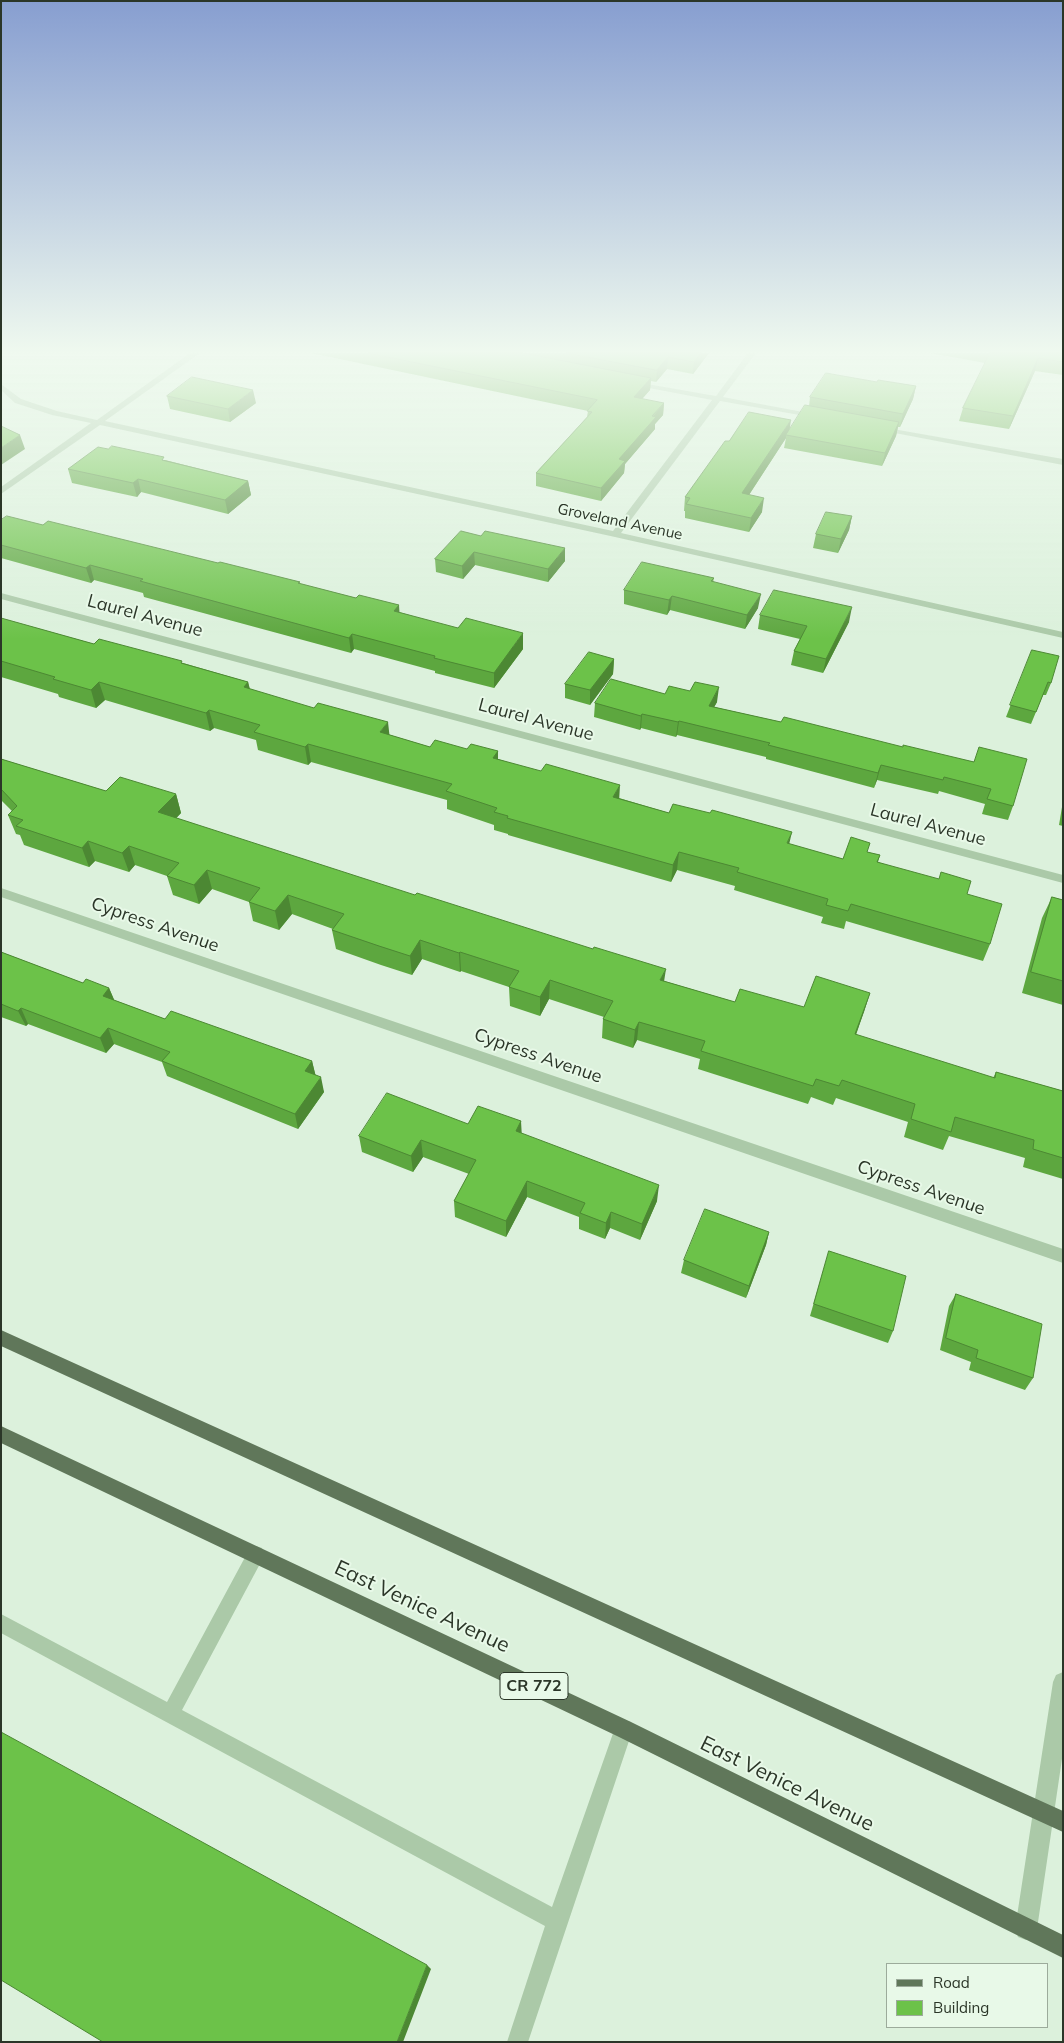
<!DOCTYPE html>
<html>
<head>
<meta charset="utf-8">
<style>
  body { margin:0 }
  #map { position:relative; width:1064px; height:2043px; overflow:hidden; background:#dcf1dc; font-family:Mulish,sans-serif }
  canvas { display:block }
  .frame { position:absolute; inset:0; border:2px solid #2b3628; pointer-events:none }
  .legend { position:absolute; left:886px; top:1963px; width:162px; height:65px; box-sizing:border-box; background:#e8f9e8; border:1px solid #9cab9b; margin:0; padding:6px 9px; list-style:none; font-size:15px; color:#2b3628 }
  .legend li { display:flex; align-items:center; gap:10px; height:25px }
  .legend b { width:25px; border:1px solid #9cab9b }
</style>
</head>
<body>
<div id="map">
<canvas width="1064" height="2043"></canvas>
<div class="frame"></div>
<ul class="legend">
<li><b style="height:6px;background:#60775a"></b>Road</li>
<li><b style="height:14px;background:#6cc249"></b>Building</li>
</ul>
</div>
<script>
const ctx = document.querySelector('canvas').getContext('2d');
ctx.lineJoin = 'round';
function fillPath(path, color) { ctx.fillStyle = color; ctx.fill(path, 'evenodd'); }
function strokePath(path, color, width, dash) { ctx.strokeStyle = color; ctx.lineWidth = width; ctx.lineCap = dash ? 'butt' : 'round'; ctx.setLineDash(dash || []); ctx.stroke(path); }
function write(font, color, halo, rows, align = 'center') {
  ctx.font = font + ' Mulish,sans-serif'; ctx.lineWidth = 4; ctx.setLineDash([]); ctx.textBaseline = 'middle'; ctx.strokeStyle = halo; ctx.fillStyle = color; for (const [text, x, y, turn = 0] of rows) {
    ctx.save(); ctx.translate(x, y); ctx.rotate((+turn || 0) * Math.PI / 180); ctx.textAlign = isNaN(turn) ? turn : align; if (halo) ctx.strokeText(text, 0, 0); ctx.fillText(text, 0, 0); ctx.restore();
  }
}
fillPath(new Path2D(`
  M256,1546L262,1548L264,1554L262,1560L182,1710L552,1907L617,1722L624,1720L631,1722L633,1729L528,2042H507L545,1926L1,1633V1614L167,1702L250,1548Z`), '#abc9a8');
fillPath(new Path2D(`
  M190,353H200L105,421L613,531L712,400L633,385L629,383L630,381L716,396L748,353H756L723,397L819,415L823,417L822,419L720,401L621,533L1063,632V638L615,537L100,425L1,494V487L91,423L52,415L15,403L1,390V384L21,399L57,411L97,420Z
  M876,426L1063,459V465L879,430L875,428Z
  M1,593L1063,875V883L1,599Z
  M1,888L1063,1249V1263L1,897Z
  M1063,1672V1752L1037,1929L1034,1937L1026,1940L1018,1937L1015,1929L1053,1682L1056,1675Z`), '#abc9a8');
fillPath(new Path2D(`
  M1,1330L1063,1811V1832L1,1346Z
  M1,1426L631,1722L1063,1935V1958L617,1736L1,1443Z`), '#60775a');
fillPath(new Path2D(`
  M311,353H709L693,374L667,369L656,382L651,381L650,390L642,399L664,403L663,415L655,424V429L625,464L624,473L601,501L536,486V473L587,417L588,411Z
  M930,353H1063V375L1035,371L1009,429L959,421L963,408L985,363Z
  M877,382L916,386L913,399L900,427H898L896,436L882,466L784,448L786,438L749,495L762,512L749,532L685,518V511H684L685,497L729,441L789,430L809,406L810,397Z
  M167,396L256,403L230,422L170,409Z
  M165,460L248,481L251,495L228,514L141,492L137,497L72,483L68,469Z
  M852,516L849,530L838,553L813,548L816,534Z
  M1,520L43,525L301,584L356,598L399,605V612L523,649L494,688L435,673V671L354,649L351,653L144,597L143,593L94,580L91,583L1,558Z
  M461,531L565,561L548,582L475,565L463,579L436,572L435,559Z
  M714,578L713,582L758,608L745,629L670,610L667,615L624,604V590Z
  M760,615L849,622L823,673L791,665L794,651L800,639L758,629Z
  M1,618L94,644L183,663L248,682L250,689L390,735L430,747L498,751V759L619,798L669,813L789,844L843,859L867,852L880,855L878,862L967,894L990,944L983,961L846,921L844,929L821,923L823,917L734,890L735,886L677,870L671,882L508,835V834L494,830V825L447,809V800L311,762L308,765L258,750L256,740L214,728L210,731L105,700L96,708L59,697L58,694L1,677Z
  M1032,650L1051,683L1046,695H1043L1031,724L1006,717Z
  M614,659L613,674L590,705L565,698V684Z
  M665,694L717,702L714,707L781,722L974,762L1013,806L1008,820L982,814L985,804L939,791L938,794L877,780L874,788L766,759V757L677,735L676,737L641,728L640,730L594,717L595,703Z
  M1,759L106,791L176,794L181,813L176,818L664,981L735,1002L804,1007L870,993L856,1035L993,1078L996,1072L1063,1091V1179L1023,1167L1025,1158L949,1136L943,1150L904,1137L908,1122L836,1098L833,1105L811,1097L808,1104L698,1069L700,1059L637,1040L633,1048L602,1038L603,1019L604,1017L549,999L540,1016L510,1006L509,987L461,971L460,972L422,959L412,975L381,965L336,949L332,930L333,929L292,914L279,930L253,921L249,902L212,889L199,904L173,895L167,876L135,865L129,872L95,861L89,867L24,845L20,835L16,834L8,815L12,811L1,800Z
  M1063,801V826L1059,825Z
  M1052,897L1063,900V1005L1022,993L1042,918Z
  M1,952L83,983L109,988L114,1000L165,1019L312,1061L315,1074L324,1092L298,1129L167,1076L162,1062L114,1044L106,1053L28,1024L26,1026L1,1017Z
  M521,1121V1133L657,1201L640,1240L610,1228L605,1239L579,1229V1217L527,1197L506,1237L455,1217L454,1201L469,1174L423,1157L413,1172L362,1152L359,1136L468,1124Z
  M769,1232L766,1245L746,1298L681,1273L684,1260Z
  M829,1251L893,1331L888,1343L810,1316L825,1264Z
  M956,1294L1033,1378L1025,1390L969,1370L971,1362L940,1350L949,1306Z`), '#5da73f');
fillPath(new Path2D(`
  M701,353H709L693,374L694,362Z
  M668,357L667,369L656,382L657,370Z
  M1038,358L1035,371L1009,429L1013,416Z
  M651,378L650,390L633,409L634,397Z
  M916,386L913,399L900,427L903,414Z
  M253,390L256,403L230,422L228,409Z
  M664,403L663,415L655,424V429L625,464L624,473L601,501V488L619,459Z
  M791,420L789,434L786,435V438L741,507L742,493Z
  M899,422L896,436L882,466L885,453Z
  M20,435L25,449L1,465V448Z
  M138,479L141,492L137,497L133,483Z
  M248,481L251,495L228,514L225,500Z
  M764,498L762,512L749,532L751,518Z
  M852,516L849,530L838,553L841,539Z
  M565,548V561L548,582V569Z
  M474,552L475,565L463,579L462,566Z
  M90,565L94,580L91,583L86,568Z
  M761,594L758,608L745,629L747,615Z
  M672,596L670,610L667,615L669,600Z
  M399,605L400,621L394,611Z
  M852,607L849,622L823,673L826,659Z
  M523,633V649L494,688V673Z
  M352,634L354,649L351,653L349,638Z
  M614,659L613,674L590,705V690Z
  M99,682L105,700L96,708L91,690Z
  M248,682L252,700L244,687Z
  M719,687L717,702L707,720L709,706Z
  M209,710L214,728L210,731L206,713Z
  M642,714L641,728L640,730L641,716Z
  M679,721L677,735L676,737L678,722Z
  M388,722L390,740L380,732Z
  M308,744L311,762L308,765L305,747Z
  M498,751V769L493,758Z
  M881,765L877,780L874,788L878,773Z
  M620,785L619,802L613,797Z
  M176,794L181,813L164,831L158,812Z
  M792,832L788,849L787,843Z
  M88,841L95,861L89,867L82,848Z
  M129,846L135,865L129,872L122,853Z
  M679,852L677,870L671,882L673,865Z
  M207,870L212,889L199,904L194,885Z
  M288,895L292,914L279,930L275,911Z
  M420,940L422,959L412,975L410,956Z
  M460,952L461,971L460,972L459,953Z
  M666,969L663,988L660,980Z
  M550,980L549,999L540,1016V997Z
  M109,988L116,1004L103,996Z
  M870,993L864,1012L849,1053L855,1034Z
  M21,1008L28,1024L26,1026L18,1011Z
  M639,1022L637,1040L633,1048L635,1030Z
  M108,1028L114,1044L106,1053L100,1038Z
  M312,1061L316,1077L305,1071Z
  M321,1077L324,1092L298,1129L295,1114Z
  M521,1121L522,1138L516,1131Z
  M421,1140L423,1157L413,1172L411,1156Z
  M527,1181V1197L506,1237V1221Z
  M659,1185L657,1201L640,1240L642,1224Z
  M611,1212L610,1228L605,1239L606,1223Z
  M769,1232L766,1245L746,1298L749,1286Z
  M427,1965L431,1969L403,2042H397Z`), '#4c8833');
const building = new Path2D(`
  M368,353H523L651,378L634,397L664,403L652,416L656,417L619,459L625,461L601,488L536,473L592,412L587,411L597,400Z
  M566,353H701L694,362L668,357L657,370Z
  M990,353H1063V362L1038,358L1013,416L963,408Z
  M826,373L877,382L878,380L916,386L903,414L810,397Z
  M192,377L253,390L228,409L167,396Z
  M805,405L899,422L885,453L786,435Z
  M749,412L791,420L742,493L764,498L751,518L686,504L690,498L685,497L725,441H729Z
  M1,426L20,435L1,448Z
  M112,446L164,457L162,460L248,481L225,500L138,479L133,483L68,469L98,447L108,449Z
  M826,512L852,516L841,539L816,534Z
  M7,516L43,525L48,521L218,563L220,562L300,582L298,583L356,598L359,595L399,605L394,611L458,628L466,618L523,633L494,673L434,658L435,656L352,634L349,638L140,581L143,579L90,565L86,568L1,545V520Z
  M461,531L481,536L485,531L565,548L548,569L474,552L462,566L435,559Z
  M642,562L714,578L711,581L761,594L747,615L672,596L669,600L624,590Z
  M774,590L852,607L826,659L794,651L807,626L760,615Z
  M1,618L94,644L99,639L182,661L181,663L248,682L244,687L314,708L318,703L388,722L380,732L430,747L435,740L467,749L471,744L498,751L493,758L541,771L546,764L620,785L613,797L669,813L673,804L710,813L712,810L792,832L787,843L843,859L851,837L870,843L867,852L880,855L877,862L939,879L941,872L971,881L967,894L1002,904L990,944L851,904L848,911L826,905L828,899L737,872L739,868L679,852L673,865L507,818L508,816L494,812L497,808L446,791L452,784L308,744L305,747L254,732L260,725L209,710L206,713L99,682L91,690L53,679L55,677L1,661Z
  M1032,650L1059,656L1051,683L1048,682L1036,712L1010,705Z
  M589,652L614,659L590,690L565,684Z
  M611,679L665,694L669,686L690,691L695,682L719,687L709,706L781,722L784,717L903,747V745L974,762L979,747L1027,759L1013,806L987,799L991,789L944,777L943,780L881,765L878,773L768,745L770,743L679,721L678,722L642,714L641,716L595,703Z
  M1,759L106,791L120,777L176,794L158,812L415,895L417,893L593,949L594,947L666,969L660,980L735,1002L740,989L804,1007L816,976L870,993L855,1034L995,1078L996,1072L1063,1091V1158L1033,1149L1034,1140L955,1117L951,1132L911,1119L915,1104L842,1080L839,1086L816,1079L813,1086L701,1051L705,1041L639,1022L635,1030L603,1019L613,1001L550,980L540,997L509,987L519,971L460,952L459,953L420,940L410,956L379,946L332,930L344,914L288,895L275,911L249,902L260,888L207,870L194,885L167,876L179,863L129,846L122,853L88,841L82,848L16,826L23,820L8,815L17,806L1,789Z
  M1052,897L1063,900V981L1031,972Z
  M1,952L83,983L86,979L109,988L103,996L165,1019L171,1011L312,1061L305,1071L321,1077L295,1114L162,1061L170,1052L108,1028L100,1038L21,1008L18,1011L1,1004Z
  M387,1093L468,1124L478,1106L521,1121L516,1131L659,1185L642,1224L611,1212L606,1223L580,1213L585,1203L527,1181L506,1221L454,1201L476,1160L421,1140L411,1156L359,1136Z
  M705,1209L769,1232L749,1286L684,1260Z
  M829,1251L906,1276L893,1331L814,1304Z
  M956,1294L1042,1324L1033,1378L976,1358L978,1350L946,1338Z
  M1,1732L427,1965L397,2042H103L1,1980Z`);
fillPath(building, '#6cc249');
strokePath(building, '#4c8833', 1);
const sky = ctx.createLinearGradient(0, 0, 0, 639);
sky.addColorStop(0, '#879ed0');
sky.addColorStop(0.55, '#eff9ef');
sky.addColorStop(1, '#eff9ef00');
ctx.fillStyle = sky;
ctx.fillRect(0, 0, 1064, 639);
write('15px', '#2b3628', '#e8f9e8', [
  ["Groveland Avenue",620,522,12]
]);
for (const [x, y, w] of [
  [534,1686,68]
]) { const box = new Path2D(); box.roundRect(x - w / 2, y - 13.5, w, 27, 4); ctx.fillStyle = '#e8f9e8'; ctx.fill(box); strokePath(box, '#2b3628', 1); }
write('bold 16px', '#2b3628', null, [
  ["CR 772",534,1686]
]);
write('18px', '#2b3628', '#e8f9e8', [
  ["Laurel Avenue",145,616,15],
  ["Laurel Avenue",536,720,15],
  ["Laurel Avenue",928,825,15],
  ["Cypress Avenue",155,925,19],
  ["Cypress Avenue",538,1056,19],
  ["Cypress Avenue",921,1188,19]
]);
write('21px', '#2b3628', '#e8f9e8', [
  ["East Venice Avenue",422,1607,25],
  ["East Venice Avenue",787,1784,26]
]);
</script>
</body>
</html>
